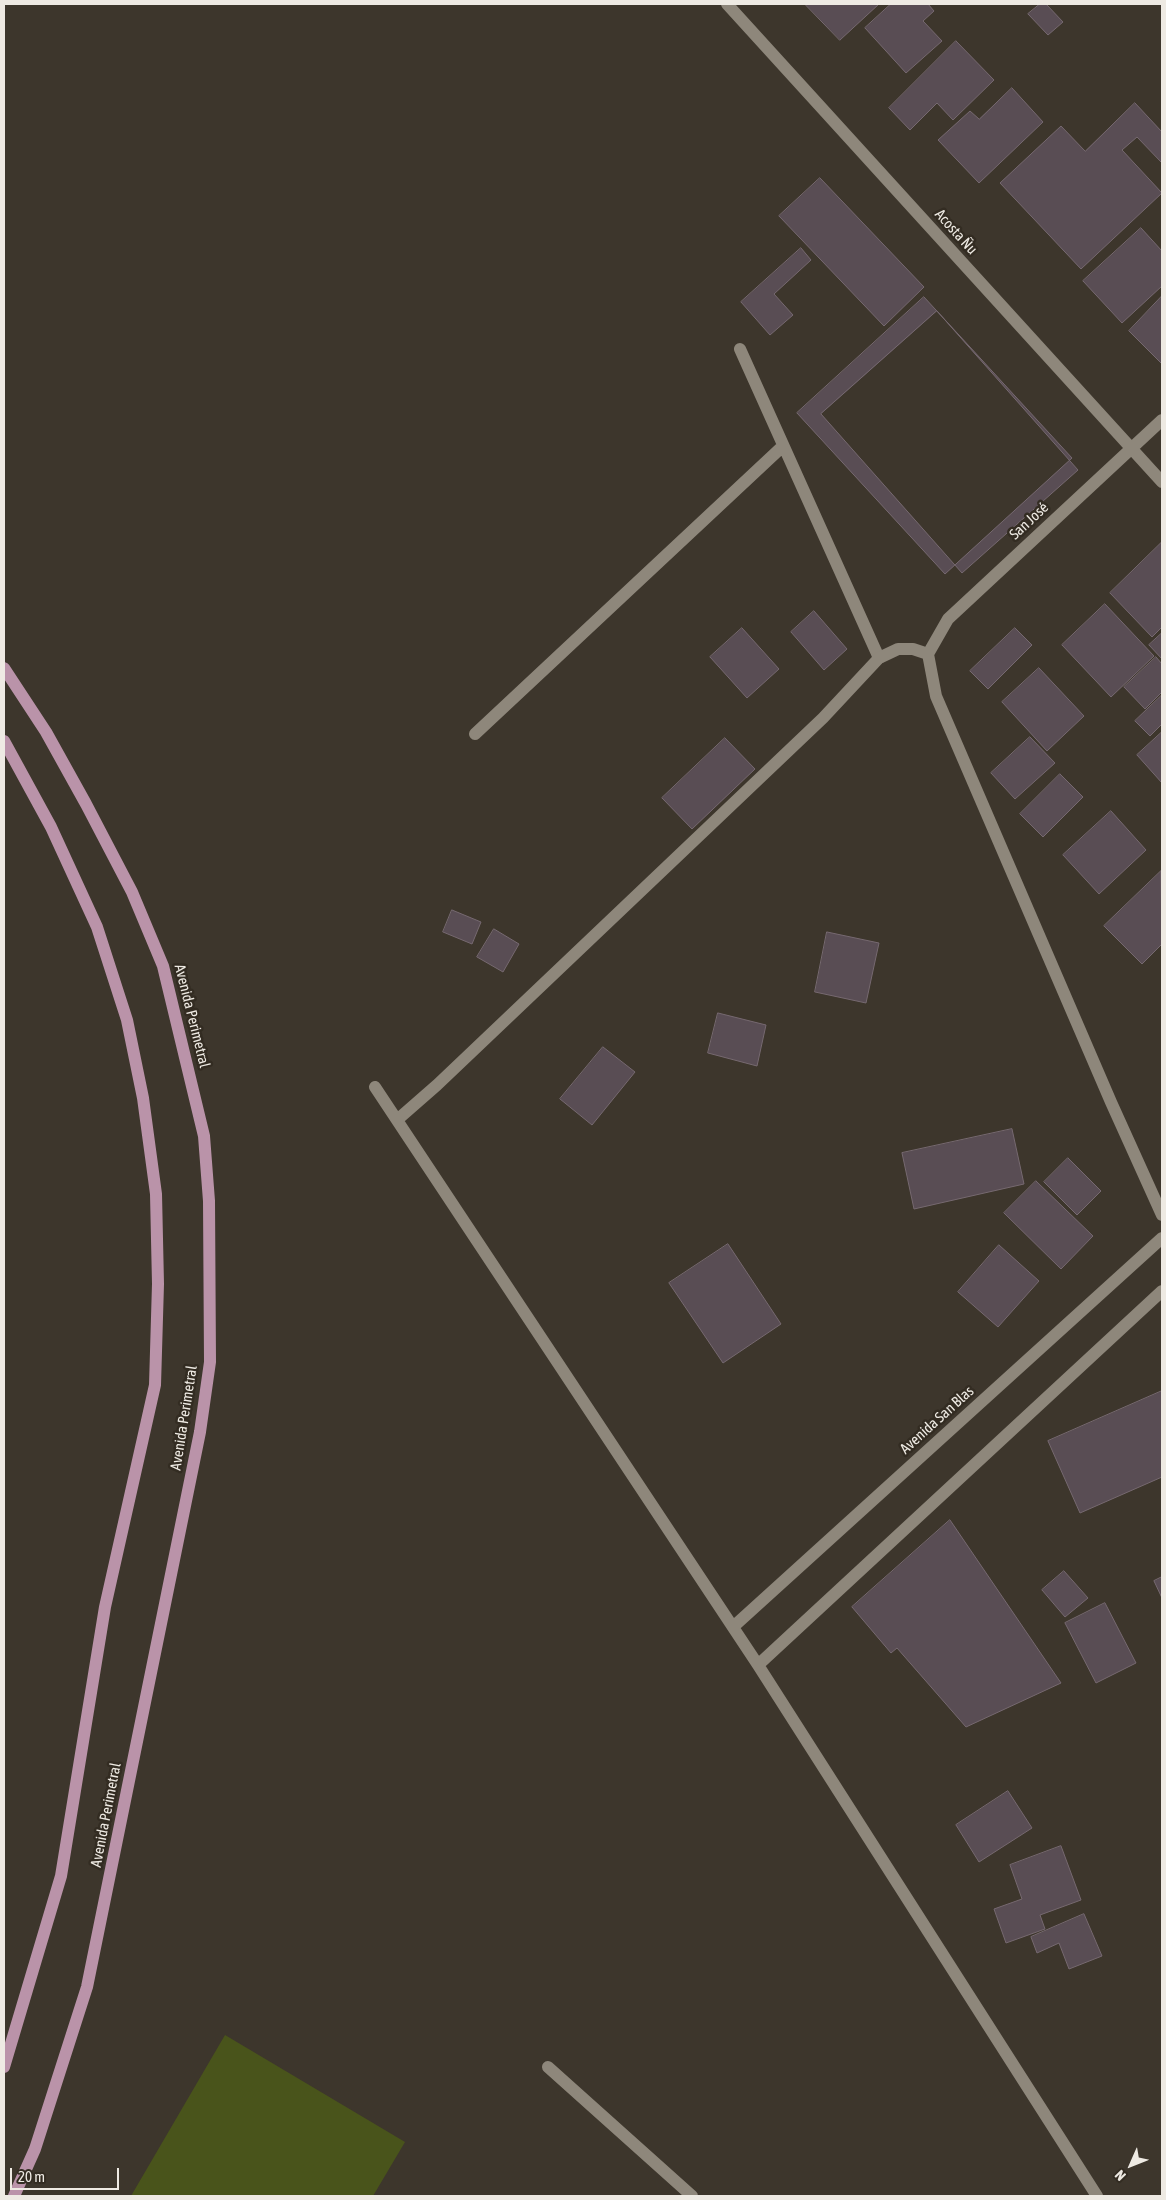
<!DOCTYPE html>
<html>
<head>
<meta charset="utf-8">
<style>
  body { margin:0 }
  #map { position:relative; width:1166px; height:2200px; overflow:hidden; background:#3d362c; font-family:"Asap Condensed",sans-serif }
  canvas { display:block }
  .frame { position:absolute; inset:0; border:5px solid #eeeae3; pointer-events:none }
  .north { position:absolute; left:1106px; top:2140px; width:50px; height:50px; -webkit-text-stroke:4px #332c22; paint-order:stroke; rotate:226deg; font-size:14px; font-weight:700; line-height:20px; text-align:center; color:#eeeae3 }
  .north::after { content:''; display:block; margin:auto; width:18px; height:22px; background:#eeeae3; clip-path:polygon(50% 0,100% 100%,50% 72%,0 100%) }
  .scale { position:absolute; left:10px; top:2168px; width:109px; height:22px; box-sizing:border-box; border:2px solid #eeeae3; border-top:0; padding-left:6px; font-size:15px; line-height:18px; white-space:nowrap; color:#eeeae3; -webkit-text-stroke:4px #332c22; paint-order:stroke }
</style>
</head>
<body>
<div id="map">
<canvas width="1166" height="2200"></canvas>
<div class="frame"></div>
<div class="north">N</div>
<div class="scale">20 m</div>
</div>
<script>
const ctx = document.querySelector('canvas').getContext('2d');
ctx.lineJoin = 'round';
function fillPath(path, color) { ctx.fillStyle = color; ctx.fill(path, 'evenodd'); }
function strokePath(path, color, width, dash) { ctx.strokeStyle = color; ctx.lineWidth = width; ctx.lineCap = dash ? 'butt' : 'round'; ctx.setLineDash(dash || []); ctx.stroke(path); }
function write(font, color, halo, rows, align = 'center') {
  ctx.font = font + ' "Asap Condensed",sans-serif'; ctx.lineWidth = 5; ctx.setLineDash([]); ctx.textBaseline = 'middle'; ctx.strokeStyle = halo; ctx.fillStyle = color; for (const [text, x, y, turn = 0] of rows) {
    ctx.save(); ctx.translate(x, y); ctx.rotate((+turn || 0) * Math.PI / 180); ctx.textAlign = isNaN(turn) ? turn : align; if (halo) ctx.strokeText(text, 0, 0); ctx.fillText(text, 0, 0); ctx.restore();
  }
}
fillPath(new Path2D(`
  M225,2035L405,2142L373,2196H131Z`), '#49541b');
const building = new Path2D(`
  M805,4H879L840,40Z
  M891,4H928L934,11L923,21L942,41L906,73L865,28Z
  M1040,4H1046L1063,22L1048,35L1028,14Z
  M956,41L994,80L953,120L937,103L910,130L889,108Z
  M1012,88L1043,122L979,183L938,140L970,111L979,119Z
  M1135,103L1162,132V163L1137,137L1122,150L1162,193L1081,269L1000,183L1061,126L1085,151Z
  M820,178L924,287L884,326L779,216Z
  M1141,228L1162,251V286L1122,323L1083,281Z
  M801,248L811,260L774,294L793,315L770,335L741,302Z
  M1162,296V364L1129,331Z
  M924,297L1072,458L945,574L797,413Z
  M937,311L1078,470L962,573L821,414Z
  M1162,542V627L1152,637L1110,593Z
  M1105,604L1154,656L1111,697L1062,645Z
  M814,611L847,649L824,670L791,632Z
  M742,628L779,669L747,698L710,657Z
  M1015,628L1032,645L988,689L970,671Z
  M1162,633V659L1149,645Z
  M1156,657L1162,664V692L1145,709L1124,687Z
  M1039,668L1084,716L1047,751L1002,702Z
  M1162,695V724L1150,736L1135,721Z
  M1162,732V783L1137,755Z
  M1030,737L1055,763L1015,799L991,773Z
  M725,738L755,769L692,829L662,798Z
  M1060,774L1083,797L1043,837L1020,814Z
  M1111,811L1146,850L1099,894L1063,855Z
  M1161,871L1162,944L1142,964L1104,926Z
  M452,910L481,922L472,944L443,932Z
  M494,929L519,944L503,972L477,957Z
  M827,932L879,943L866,1003L815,992Z
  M718,1013L766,1025L757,1066L708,1053Z
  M603,1047L635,1072L592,1125L560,1099Z
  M1012,1129L1024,1184L914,1209L902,1153Z
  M1068,1158L1101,1191L1077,1215L1044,1182Z
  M1036,1181L1093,1236L1061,1269L1004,1213Z
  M728,1244L781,1324L723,1363L669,1283Z
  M999,1245L1039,1281L998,1327L958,1292Z
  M1162,1391V1477L1080,1513L1048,1441Z
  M950,1520L1061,1683L966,1727L897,1648L891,1653L852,1607Z
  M1064,1571L1088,1598L1065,1617L1042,1590Z
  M1162,1577V1598L1154,1581Z
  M1105,1603L1136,1663L1096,1683L1065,1623Z
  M1008,1791L1032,1828L979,1862L956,1825Z
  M1061,1846L1081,1900L1040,1915L1045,1929L1006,1943L994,1909L1022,1899L1010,1865Z
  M1084,1914L1102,1956L1069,1969L1059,1943L1037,1953L1031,1937Z`);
fillPath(building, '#594d54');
strokePath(building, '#766970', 1);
strokePath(new Path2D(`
  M740,349L879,658
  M475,734L783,446
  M548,2067L692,2196`), '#8e877b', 12);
strokePath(new Path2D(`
  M727,4L1162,482
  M928,654L936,696L1111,1102L1162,1215
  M928,654L948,619L1162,420
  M375,1087L758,1665L1097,2196
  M397,1120L437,1085L823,718L879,658L898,649H913L928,654
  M733,1627L1162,1238
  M758,1665L1162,1291`), '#8e877b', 12);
strokePath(new Path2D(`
  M4,668L46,732L86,804L132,892L163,966L204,1136L209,1201L210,1362L200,1432L87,1987L35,2149L14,2196
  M4,741L51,827L97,927L127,1020L143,1098L156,1194L158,1284L155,1385L105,1607L61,1876L4,2067`), '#ba93a9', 12);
write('15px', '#eeeae3', '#332c22', [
  ["Acosta Ñu",956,232,48],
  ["San José",1029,521,-43],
  ["Avenida Perimetral",192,1016,76],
  ["Avenida Perimetral",184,1418,-81],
  ["Avenida San Blas",937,1420,-42],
  ["Avenida Perimetral",106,1815,-79]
]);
</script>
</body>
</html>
